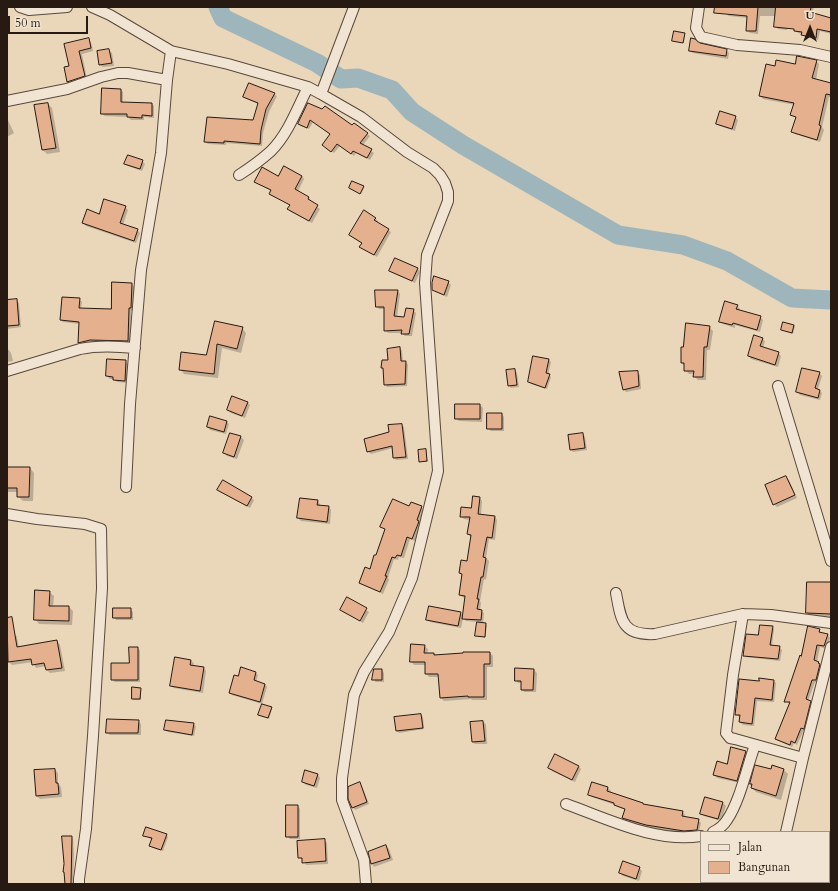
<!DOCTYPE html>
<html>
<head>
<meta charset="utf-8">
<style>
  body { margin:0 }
  #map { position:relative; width:838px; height:891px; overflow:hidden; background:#ead6b9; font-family:Cardo,serif }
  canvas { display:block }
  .frame { position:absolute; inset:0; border:8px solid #271a12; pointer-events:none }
  .legend { position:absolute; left:700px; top:831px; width:130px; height:52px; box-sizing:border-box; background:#f1e4d2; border:1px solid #a09385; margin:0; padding:5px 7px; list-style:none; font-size:12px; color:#271a12 }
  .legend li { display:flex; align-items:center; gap:8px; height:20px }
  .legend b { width:20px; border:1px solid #a09385 }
  .north { position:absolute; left:790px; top:8px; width:40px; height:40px; -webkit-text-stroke:3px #f1e4d2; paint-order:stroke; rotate:0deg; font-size:11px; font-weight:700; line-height:16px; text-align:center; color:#271a12 }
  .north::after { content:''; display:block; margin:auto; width:14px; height:18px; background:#271a12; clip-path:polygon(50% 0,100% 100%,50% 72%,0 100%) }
  .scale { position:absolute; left:8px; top:16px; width:80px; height:18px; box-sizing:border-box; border:2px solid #271a12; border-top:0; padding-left:5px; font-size:12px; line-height:14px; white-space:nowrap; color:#271a12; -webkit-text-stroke:3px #f1e4d2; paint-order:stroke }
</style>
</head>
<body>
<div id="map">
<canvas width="838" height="891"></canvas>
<div class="frame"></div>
<ul class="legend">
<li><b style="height:5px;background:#f1e4d2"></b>Jalan</li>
<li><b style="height:11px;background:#e5b08d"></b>Bangunan</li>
</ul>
<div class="north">U</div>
<div class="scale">50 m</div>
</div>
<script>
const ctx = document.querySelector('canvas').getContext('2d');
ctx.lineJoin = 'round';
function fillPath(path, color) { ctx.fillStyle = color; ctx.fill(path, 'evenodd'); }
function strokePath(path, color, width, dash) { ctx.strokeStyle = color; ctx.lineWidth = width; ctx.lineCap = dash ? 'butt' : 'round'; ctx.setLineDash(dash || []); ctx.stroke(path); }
fillPath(new Path2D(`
  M727,7H788L787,30L778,29L776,27V16H760L758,34L750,33L747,30L748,18L729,16L726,14Z
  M798,7H814L812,14L831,19V34L820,31L818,40L805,37L802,34L798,33L793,28Z
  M684,34L685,35L684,43L673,41Z
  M88,39L91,42L93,51L82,54L87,79L71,84L68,81L70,67L65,45Z
  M699,44L726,50L729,53L728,59L693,53L690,51Z
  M109,50L112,53L114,66L103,67L100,65Z
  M816,61L819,64L816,80L831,84V97H829L822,127L824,130L820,142L795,134L792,131L796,118L792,115L795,105L763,99L760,96L775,67L796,65Z
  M121,90L123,92V103L152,104L154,106V118L144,117V120H131L128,117L105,116L102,114Z
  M274,94L277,96L269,112L263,133L262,146L226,143V145L208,144L205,142L254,121L258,104L247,99L244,97Z
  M48,104L52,108L60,152L47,154L43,150L35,106Z
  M308,104L367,134L370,136L363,145L374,153L370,160L356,153L354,156L340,146L334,153L326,147L331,135L313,122L309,129L301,126L299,123Z
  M735,117L738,120L735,131L720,126L717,124Z
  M7,118L14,133L7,137Z
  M142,161L145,164L142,171L128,166L125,163Z
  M302,176L304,179L298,191L308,198L311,200L310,202L320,209L312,223L291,212L288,209L290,205L273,196L270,193L271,191L255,182L279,177Z
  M363,187L364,188L361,194L350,188Z
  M125,207L128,210L123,225L137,230L140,233L136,243L86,226L83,223L100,215Z
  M375,218L378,221L377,223L391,232L377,257L363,249L362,244L350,235Z
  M395,259L418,269L420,272L415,283L393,273L390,271Z
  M448,282L451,285L447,297L436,292L433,289Z
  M132,284L134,287L133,311H131V343L82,345L79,342L80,324L63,322L61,320L79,299L82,302L81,309L112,310Z
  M398,291L400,294L397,317L405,318L413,310L416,313L412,336H405L402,333H388L385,330V309H379L377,306Z
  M16,300L19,303L21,327L7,329V301Z
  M737,306L740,309L739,311L760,317L763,320L760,332L735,325V328L723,324L720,322Z
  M216,322L242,328L246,333L241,353L222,348L218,378L184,374L180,369L207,356Z
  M794,325L795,326L793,334L782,330Z
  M709,327L713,331L710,350H707L706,380H698L694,376V374H689L685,370V366L682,363Z
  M762,339L765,341L763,348L778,353L781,356L778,367L751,359L749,356Z
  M400,348L402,351L403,362L408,364L407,386L387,387L385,384L384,370L382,368Z
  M7,350H9L11,353L13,361L7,362Z
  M549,360L551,362L548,375L551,377L547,389L531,384L529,382Z
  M125,361L128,364V383L117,382L114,379H110L107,376Z
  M514,370L517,373L519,387L511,388L509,385Z
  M637,372L640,375L641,389L626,392L624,389Z
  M819,373L822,376L818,389L822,393L820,400L800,395L797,392Z
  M247,402L250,405L245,418L231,413L228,410Z
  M480,405L483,408L482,422L459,421L456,418Z
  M502,414L504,417V431H491L488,428Z
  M227,422L229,424L226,434L210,430L208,427Z
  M402,425L404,427L408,459L396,460L394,458L393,448L371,454L368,451Z
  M231,434L241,437L244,440L237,459L227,456L224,453Z
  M583,434L585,437L587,450L573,452L571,449Z
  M426,450L428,462H421L420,461Z
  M7,468H30L34,473L33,501H23L18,496V492H7Z
  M786,477L789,480L797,498L777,507L774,504Z
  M218,490L251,498L254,500L250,508Z
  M480,498L482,501L481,515L495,517L497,520L495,540L489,539L486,558L489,561L486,580L484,579L480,601L481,603L480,610L484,613L483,624L487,625L485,638L476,635L478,622L466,621L463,618L461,628L430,622L428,620L460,613L464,616L466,598L462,597L460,594L463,576L460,573L468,562L471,537L468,534L470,520L464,519L461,516L472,509Z
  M318,501L320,504V507H329L331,510L330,524L301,521L298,518Z
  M410,507H421L424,510L419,522L421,524V527L415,541L410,539L404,558L399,557L398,560L394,559L388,578L389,580L383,594L363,585L360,582L370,570L386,530L381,526Z
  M831,583V617L810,616L807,613Z
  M49,592L54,596L53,607H69L73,611L72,625L39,624L35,619Z
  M348,598L369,612L363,623L341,610Z
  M130,609L133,612V620H116L114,617Z
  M7,619L10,634L14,633L17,637L19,648L57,641L60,645L65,671L50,673L47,670L46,666L36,668L33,662L12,665L9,662L7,655Z
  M772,627L774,629L772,646L779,647L782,650L780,661L746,657L744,655L759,636Z
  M819,630L822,634L828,635L830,638L827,649L820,647L817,662L822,668L818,683L815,682L808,701L813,704L806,731L804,730L797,745L794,743L792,747L779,741L776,739L790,704L786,701L802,657Z
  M424,646L428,649L427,654H434L437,656L490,653L493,656V667H487V700H472L471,699L444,701L441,698L439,677H429L426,673V665H414L411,661Z
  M138,648L140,651V682H115L112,679L130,664Z
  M191,661L194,663L193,667L204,668L206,671L203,693L174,688L171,686Z
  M382,670L384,673V682H376L373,679Z
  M534,670L537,673L536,692H524L522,689V683H518L516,680Z
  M256,673L258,675L256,682L265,684L267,687L262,704L232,695L230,693L239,678Z
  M774,681L776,683L774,702L757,701L754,726L743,725L740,722L741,718L736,715L760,682Z
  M140,689L141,690V700H134L133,699Z
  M271,707L272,709L269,719L259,715Z
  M421,715L423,717L424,729L399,733L397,731Z
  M138,721L141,724V735H110L107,733Z
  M483,722L486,724L487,744H475L473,742Z
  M193,724L196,726L194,736L168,732L165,730Z
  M746,752L748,755L740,783L717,778L714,775Z
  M772,766L784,770L788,774L781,800L756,792L752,788L753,786L751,784L771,770Z
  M579,767L581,769L575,782L552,771L550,768Z
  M55,770L58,773V784L61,787L62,797L40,799L37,796Z
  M318,775L320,778L317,788L306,785L303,782Z
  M359,783L362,786L369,804L355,810L353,807Z
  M593,783L608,788L611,791L610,793L643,803L645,806L682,812L685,814L684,818L698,820L701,823L699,832L687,833L649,828L626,821L623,818L626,810L618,807L615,805L592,797L589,794Z
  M705,798L723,803L726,806L721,821L704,816L701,813Z
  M298,806L300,809V839H290L287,836Z
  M145,835H166L168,837L163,851L153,848L150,845L152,840Z
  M71,837L73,839L74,855L73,884H66L65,873L64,872Z
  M324,840L327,843L328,864L306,865L303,860L299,857Z
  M386,846L389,849L393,860L374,867L372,864L369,852Z
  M829,846L831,847V862H829Z
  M639,868L642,871L639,881L623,876L620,873Z
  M706,882H753L758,884H708Z`), '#0003');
strokePath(new Path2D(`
  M218,7L223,18L317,63L341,79L358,78L392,90L412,112L463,145L618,235L683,245L727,261L792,298L831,300`), '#9eb6bb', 19);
const building = new Path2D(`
  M715,7H758L756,31H746L747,16L714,13Z
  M776,7H811L810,12L831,18V32L817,29L816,38L801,35L802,32L794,31V29L774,27Z
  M674,31L685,33L683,43L672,41Z
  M89,38L91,48L79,51L85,76L67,82L64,67L69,66L64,44Z
  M691,38L695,39L700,43L727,49L726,56L689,51Z
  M109,49L112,63L99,65L97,51Z
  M797,56L817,60L812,78L831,83V95L826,94L819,125L821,126L817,140L791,132L796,117L790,115L794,103L759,96L766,64L775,66L776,60L795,64Z
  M249,83L275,93L266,109L261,130L260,144L224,141V143L204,142L207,117L253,120L258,103L243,97Z
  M102,88L121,89V102L152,103V116L142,115V118L127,117V114H101Z
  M48,103L56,148L42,150L34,105Z
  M308,103L322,109L325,106L352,125L354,123L368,133L360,143L372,149L367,158L353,151L351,154L337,144L331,152L322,145L330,134L310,120L307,128L298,124Z
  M720,111L736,116L732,129L716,124Z
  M128,155L143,160L140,169L124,164Z
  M284,166L302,176L295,189L309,197L308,199L318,205L309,221L287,209L290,205L269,194L271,190L254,182L262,167L278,176Z
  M352,181L364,186L360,194L349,188Z
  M104,199L126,206L120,223L138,229L134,241L82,223L87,209L99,214Z
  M364,210L376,218L374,220L389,229L374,255L359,247L362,243L349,235Z
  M395,258L418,268L412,281L389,271Z
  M434,276L449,281L444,295L432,290V283Z
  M112,282L132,283L131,308H129L128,341L90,340L78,343L79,322L60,320L62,297L80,298L79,308L111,309Z
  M375,290H398L394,316L404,317L406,308L414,309L409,334H401L402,330L384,331V307H376Z
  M17,299L19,325L7,326V300Z
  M725,301L738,305L736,309L761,316L757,330L733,323L732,325L719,322Z
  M215,321L243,327L237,349L217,344L214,374L179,370L181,352L206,355Z
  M783,322L794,325L792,333L781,330Z
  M686,323L710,326L707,347H704L703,377H693L694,371H684V363H681V347H683Z
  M754,335L763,338L760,346L779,352L775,365L748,356Z
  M400,347L401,361H406L405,384L384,385L383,368H381L382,360H388L387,349Z
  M533,356L549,359L546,373L550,374L545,388L528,382Z
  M107,359L126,360L125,381L113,380V377L106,376Z
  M802,368L820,372L815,388L820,390L818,398L796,392Z
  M515,369L517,385L508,386L506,370Z
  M638,371L639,386L623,390L619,372Z
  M232,396L248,402L242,416L227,410Z
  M455,404H480V419H455Z
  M487,413H502V429H487Z
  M210,416L227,421L224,432L207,427Z
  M402,424L406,457L393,458L392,446L367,452L364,439L389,432L388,425Z
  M230,433L241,436L234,457L223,453Z
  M583,433L585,448L570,450L568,435Z
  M426,449L427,461L419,462L418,450Z
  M7,467H30L29,497H17V488H7Z
  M786,476L795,495L773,505L765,485Z
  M223,480L252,497L247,506L217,490Z
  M473,496L480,497L478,514L495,516L492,538L487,537L483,557L486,558L483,577H481L477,599H479L477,609L482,610L481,620L462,619L465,596L459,595L462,574L459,573L461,560L467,561L471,535L467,534L470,517H460L461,507L471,508Z
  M300,498L318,500L317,505L329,506L327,522L297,518Z
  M393,499L409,506L411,502L422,506L417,520L419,521L418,524L412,539L407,537L401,556L397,555L395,558L392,557L385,576H387L380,592L359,583L365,567L370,569L374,555H376L385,529L380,527Z
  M807,582H831V614L806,613Z
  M35,590L50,591L49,606H69V621L34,620Z
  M347,597L367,608L360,621L340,610Z
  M429,606L461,612L458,626L426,620Z
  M113,608H131V618H113Z
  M12,617L17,647L57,640L62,668L46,670L44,663L32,665L31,659L8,662L7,618Z
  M477,622L486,623L485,637L475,636Z
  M760,625L773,626L770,645L780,646L778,659L743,656L746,634L758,635Z
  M808,626L820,629L819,632L828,634L824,646L817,645L814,660L819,662L818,663L820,664L816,680H812L806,699L811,701L804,729L801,728L795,743L791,741L790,745L775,739L790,702H784L800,655L801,656Z
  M411,644L425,645L424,653H434V655L463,653V652H490V664H484V697H468V696L440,698L438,674H425V662H410Z
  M129,647H138V680H111V663H129Z
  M175,657L191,660L190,665L204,667L200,691L170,686Z
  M241,667L256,672L254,680L265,684L260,702L229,693L234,675L238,676Z
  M515,668L534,669L533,690H521V681H515Z
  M374,669H382V680H372Z
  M759,678L774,680L772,700L755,698L752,724L739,722L740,715H735L739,679L759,681Z
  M132,687L141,688L140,699H132Z
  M262,704L272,707L268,718L258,715Z
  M421,714L423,728L396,731L394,717Z
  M107,719L139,720L138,733H106Z
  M166,720L194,723L192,735L164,730Z
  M483,721L485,741L472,742L470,722Z
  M731,747L746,751L737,781L713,775L717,761L727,764Z
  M555,754L579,766L572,780L548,768Z
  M755,765L771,769L772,765L784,769L776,796L751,788L752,784H750Z
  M55,769L56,783H58L59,794L36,796L34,770Z
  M305,770L318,774L314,786L302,782Z
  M360,782L367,802L352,808L348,799V787Z
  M592,782L608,787L607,791L643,803V804L683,811L682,816L699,819L697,830L684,831L646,825L622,818L625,809L614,805V803L588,795Z
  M705,797L723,802L718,819L700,814Z
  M286,805H298V837H286Z
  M146,827L167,834L161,850L149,846L152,838L143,836Z
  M62,836H72L71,884H65L64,872H63L64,864Z
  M325,839L326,861L302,863V858H298L297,841Z
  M386,845L390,858L371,864L368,852Z
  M623,861L640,867L636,879L619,873Z`);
fillPath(building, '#e5b08d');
strokePath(building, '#271a12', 1);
const street = new Path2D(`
  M20,7L29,10L67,7
  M92,7L110,15L171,51L228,64L308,87L321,94L361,117L407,152L433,168L440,175L445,183L448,192V201L427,255L425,283L438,471L412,578L389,632L364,672L354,695L342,778V800L364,860L366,884
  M699,7L696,28L701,37L737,45L800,50L831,57
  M321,94L354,7
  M7,101L67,89L101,77L118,73H128L167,80
  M239,175C250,168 261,160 271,151C288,134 297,109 308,87
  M7,371L80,349C98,345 116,346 135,348
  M778,386L831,561
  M126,487L130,404L141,270L161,153L167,80L171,51
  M7,514L37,519L85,524L101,529L102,588L93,736L86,829L79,879V884
  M616,593C621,620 622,636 655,634L743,614L771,615L831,623
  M743,614L733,675L726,733L730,738L735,739L803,758
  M566,804C608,819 655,843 701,836
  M713,832C719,829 724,825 727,820C740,801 747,767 755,745
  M786,832L803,758L831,647
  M829,868L831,869
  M775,884L776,882`);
strokePath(street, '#58493c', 12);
strokePath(street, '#f1e4d2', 10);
</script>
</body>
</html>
